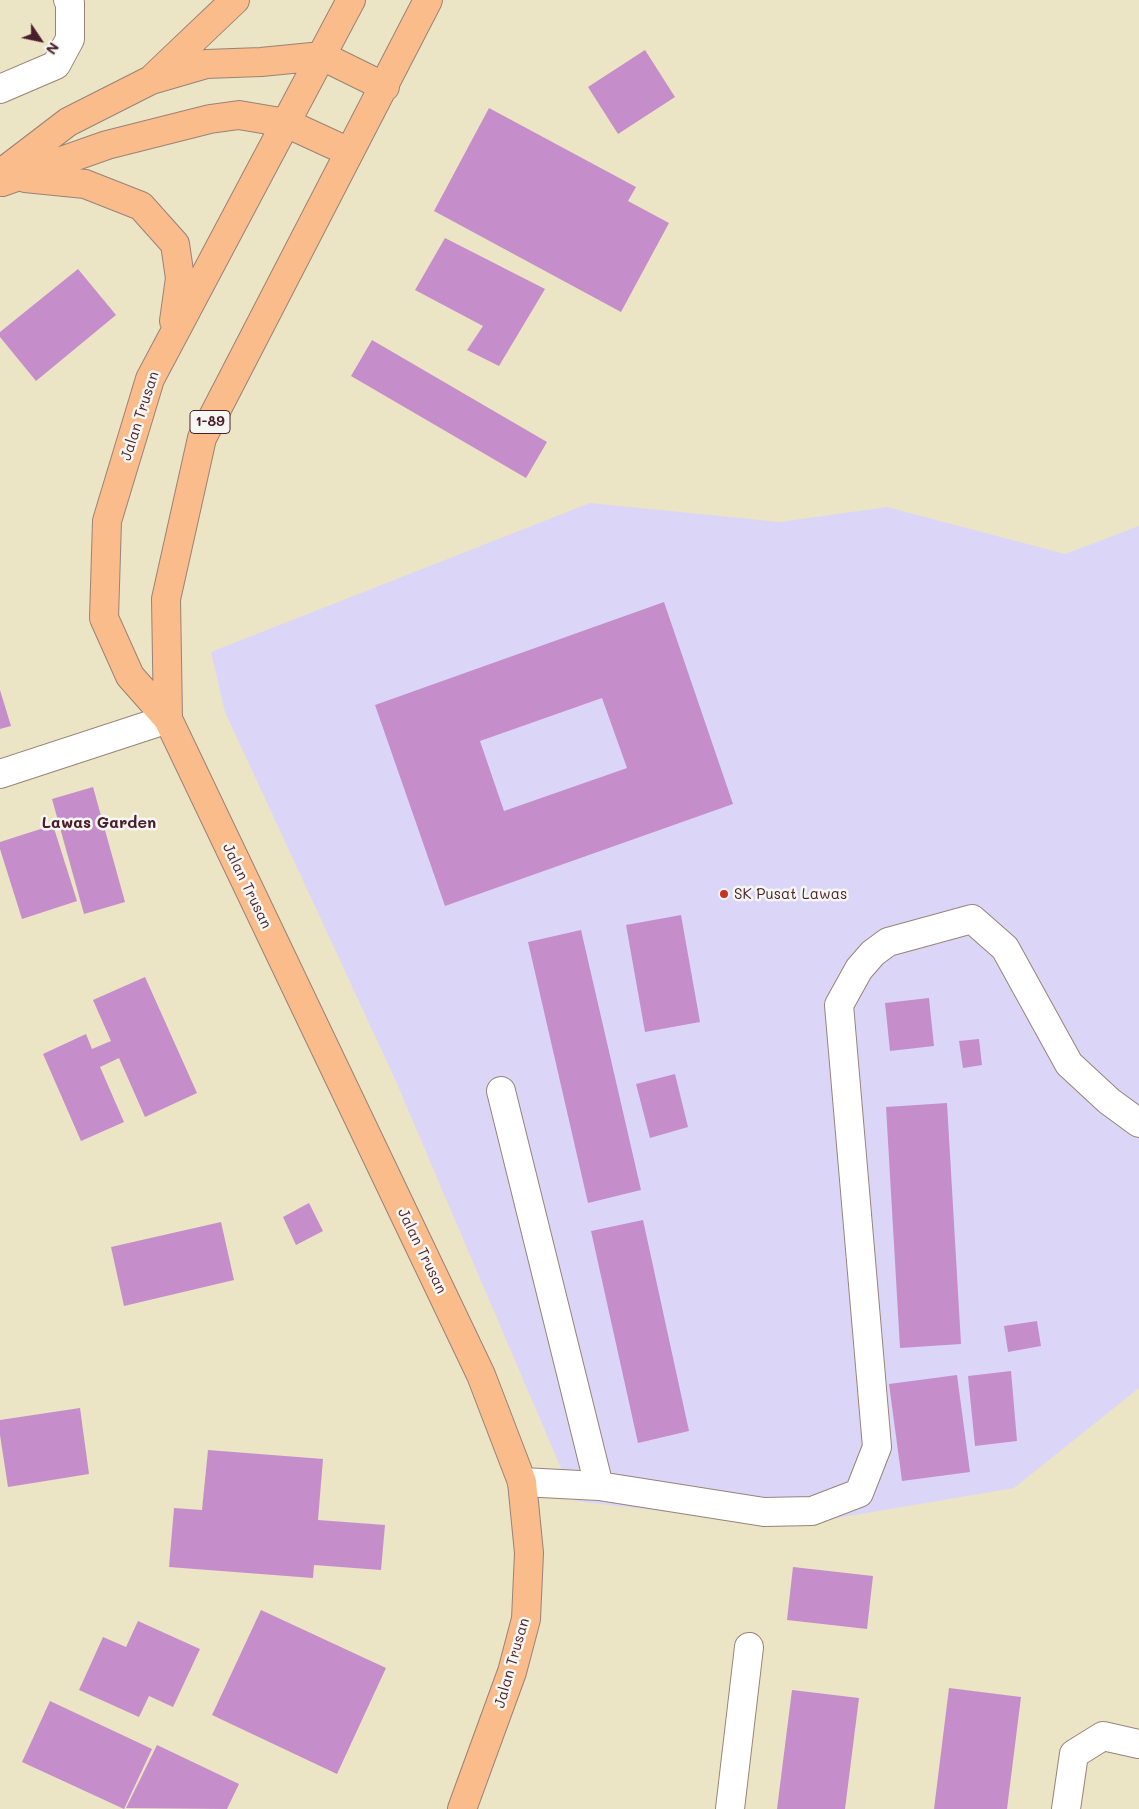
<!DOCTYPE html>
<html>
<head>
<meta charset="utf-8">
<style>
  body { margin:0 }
  #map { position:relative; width:1139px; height:1809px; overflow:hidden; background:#ebe4c5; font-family:Mali,sans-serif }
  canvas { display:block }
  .north { position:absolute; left:15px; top:15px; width:50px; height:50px; -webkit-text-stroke:4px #f6f6f2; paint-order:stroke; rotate:124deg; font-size:14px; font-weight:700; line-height:20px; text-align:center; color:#4a1f2b }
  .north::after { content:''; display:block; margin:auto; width:18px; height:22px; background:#4a1f2b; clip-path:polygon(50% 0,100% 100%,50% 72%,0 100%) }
</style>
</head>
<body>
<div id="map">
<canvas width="1139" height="1809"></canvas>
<div class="north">N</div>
</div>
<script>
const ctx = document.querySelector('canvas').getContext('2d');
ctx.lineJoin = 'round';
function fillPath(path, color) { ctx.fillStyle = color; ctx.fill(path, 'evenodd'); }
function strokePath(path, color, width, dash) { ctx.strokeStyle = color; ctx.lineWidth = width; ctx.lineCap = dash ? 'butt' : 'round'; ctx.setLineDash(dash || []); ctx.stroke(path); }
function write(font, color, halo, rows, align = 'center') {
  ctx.font = font + ' Mali,sans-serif'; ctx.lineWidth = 5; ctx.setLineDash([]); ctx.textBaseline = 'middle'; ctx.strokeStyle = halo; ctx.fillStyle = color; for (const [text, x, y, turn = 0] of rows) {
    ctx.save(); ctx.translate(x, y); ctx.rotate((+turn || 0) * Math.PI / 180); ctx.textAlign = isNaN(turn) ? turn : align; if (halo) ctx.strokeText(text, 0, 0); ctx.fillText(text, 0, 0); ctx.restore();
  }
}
fillPath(new Path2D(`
  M590,503L780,522L887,507L1065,554L1139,526V1388L1014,1488L790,1526L575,1501L394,1077L225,712L211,652Z`), '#dbd6f7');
fillPath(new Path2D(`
  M645,50L675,97L618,134L588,87Z
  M489,108L636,187L628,201L669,223L621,312L434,211Z
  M445,238L545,289L499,366L467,350L483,326L415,290Z
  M78,269L116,315L36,381L0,337V332Z
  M372,340L547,442L526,478L351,376Z
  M664,602L733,804L445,906L375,705ZM602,698L627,768L504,811L480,741Z
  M0,690L11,726L0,729Z
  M93,787L125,902L84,914L52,799Z
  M53,825L77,901L22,919L0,849V842Z
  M681,915L700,1022L645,1032L626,925Z
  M581,930L641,1190L588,1203L528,942Z
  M145,977L197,1093L145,1117L119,1058L100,1067L124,1122L81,1141L43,1054L86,1034L92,1049L111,1041L93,1000Z
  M929,998L934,1046L890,1051L885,1003Z
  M979,1039L982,1065L963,1068L959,1041Z
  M675,1074L688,1127L650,1138L636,1084Z
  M947,1103L961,1344L900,1348L886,1107Z
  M309,1203L323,1231L296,1245L283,1217Z
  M643,1220L689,1431L638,1443L591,1231Z
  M221,1222L234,1280L124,1306L111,1247Z
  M1037,1321L1041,1346L1008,1352L1004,1326Z
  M1011,1371L1017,1441L975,1446L968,1376Z
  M957,1375L970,1472L902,1481L889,1384Z
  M80,1408L89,1474L8,1487L0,1435V1420Z
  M208,1450L323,1459L318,1520L385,1525L381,1570L314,1565L313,1578L169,1567L174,1508L202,1510Z
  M793,1567L873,1576L867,1629L787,1620Z
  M261,1610L386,1668L337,1774L212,1715Z
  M138,1621L200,1649L173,1707L149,1696L139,1717L79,1690L103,1637L126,1647Z
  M949,1688L1021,1697L1007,1809H934Z
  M792,1690L859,1698L845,1809H777Z
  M50,1701L152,1749L124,1809L22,1762Z
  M157,1745L239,1784L227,1809L126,1808Z`), '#c58ecb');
const minor = new Path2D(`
  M0,89L56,65L70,39V3L68,0
  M0,774L168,719
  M501,1091L599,1486
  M522,1482L599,1486L764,1512L812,1511L859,1493L877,1447L839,1005L859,969L873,953L888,942L972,919L1005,948L1069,1064L1109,1101L1139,1123
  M730,1809L749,1647
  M1066,1809L1074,1754L1103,1736L1139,1744`);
const primary = new Path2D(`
  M168,719L481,1375L522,1482L529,1553L526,1619L512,1672L462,1809`);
const trunk = new Path2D(`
  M154,77L235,0
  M0,174L68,122L151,80L206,64L261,62L322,56L385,87
  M25,178L85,184L141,206L175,244L180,278L174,321
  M2,182L107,145L210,119L239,115L286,123L349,152
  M168,719L130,676L104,618L107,521L150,379L351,0
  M168,719L166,599L202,438L428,0`);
strokePath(minor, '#9a8278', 30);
strokePath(primary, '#9a8278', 30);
strokePath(trunk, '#9a8278', 30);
strokePath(minor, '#fff', 28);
strokePath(primary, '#f9bc8a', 28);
strokePath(trunk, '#f9bc8a', 28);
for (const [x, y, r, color] of [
  [724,894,5,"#c8321e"]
]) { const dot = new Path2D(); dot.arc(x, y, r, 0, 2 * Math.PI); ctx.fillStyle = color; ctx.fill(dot); strokePath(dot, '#f6f6f2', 2); }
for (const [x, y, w] of [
  [210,422,40]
]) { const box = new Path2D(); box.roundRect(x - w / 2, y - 11.5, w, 23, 4); ctx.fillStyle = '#f6f6f2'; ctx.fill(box); strokePath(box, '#4a1f2b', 1); }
write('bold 14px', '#4a1f2b', null, [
  ["1-89",210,422]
]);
write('15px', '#4a1f2b', '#f6f6f2', [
  ["Jalan Trusan",140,416,-72],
  ["Jalan Trusan",247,886,64],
  ["Jalan Trusan",422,1251,64],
  ["Jalan Trusan",512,1663,-74]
]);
write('15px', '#4a1f2b', '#f6f6f2', [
  ["SK Pusat Lawas",734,894]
], 'left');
write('bold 16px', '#4a1f2b', '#f6f6f2', [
  ["Lawas Garden",99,823]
]);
</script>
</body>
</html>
